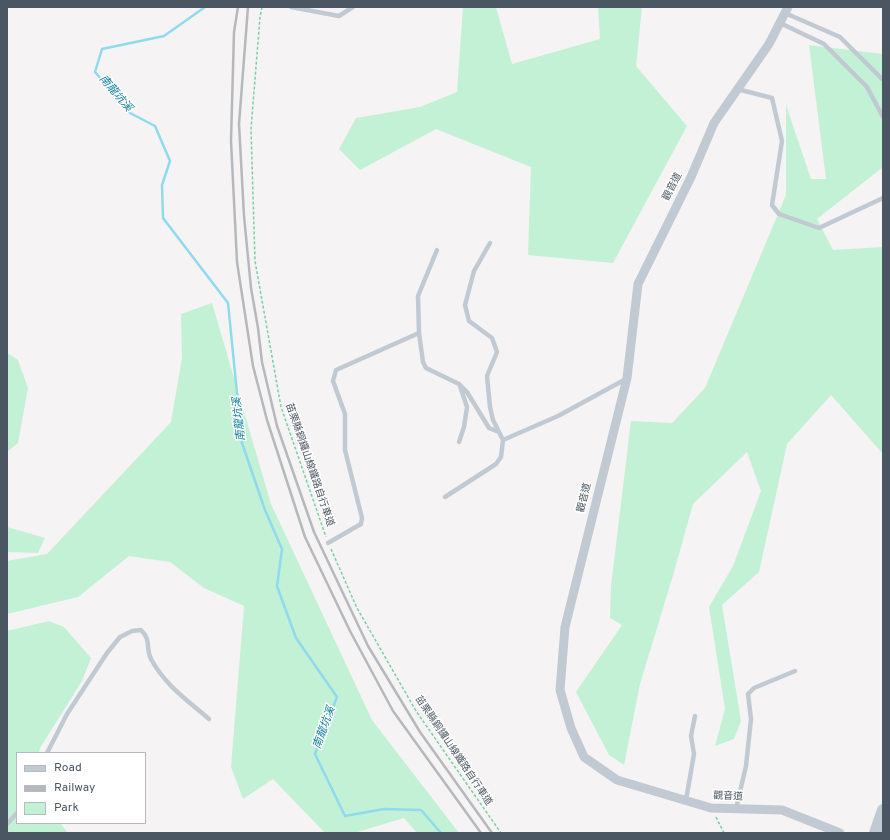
<!DOCTYPE html>
<html>
<head>
<meta charset="utf-8">
<style>
  body { margin:0 }
  #map { position:relative; width:890px; height:840px; overflow:hidden; background:#f5f3f3; font-family:Overpass,sans-serif }
  canvas { display:block }
  .frame { position:absolute; inset:0; border:8px solid #4a5661; pointer-events:none }
  .legend { position:absolute; left:16px; top:752px; width:130px; height:72px; box-sizing:border-box; background:#fff; border:1px solid #b7bbc0; margin:0; padding:5px 7px; list-style:none; font-size:12px; color:#4a5661 }
  .legend li { display:flex; align-items:center; gap:8px; height:20px }
  .legend b { width:20px; border:1px solid #b7bbc0 }
</style>
</head>
<body>
<div id="map">
<canvas width="890" height="840"></canvas>
<div class="frame"></div>
<ul class="legend">
<li><b style="height:5px;background:#c1cad2"></b>Road</li>
<li><b style="height:5px;background:#b5b8bd"></b>Railway</li>
<li><b style="height:11px;background:#c3f1d5"></b>Park</li>
</ul>
</div>
<script>
const ctx = document.querySelector('canvas').getContext('2d');
ctx.lineJoin = 'round';
function fillPath(path, color) { ctx.fillStyle = color; ctx.fill(path, 'evenodd'); }
function strokePath(path, color, width, dash) { ctx.strokeStyle = color; ctx.lineWidth = width; ctx.lineCap = dash ? 'butt' : 'round'; ctx.setLineDash(dash || []); ctx.stroke(path); }
function write(font, color, halo, rows, align = 'center') {
  ctx.font = font + ' Overpass,"Noto Sans TC",sans-serif'; ctx.lineWidth = 3; ctx.setLineDash([]); ctx.textBaseline = 'middle'; ctx.strokeStyle = halo; ctx.fillStyle = color; for (const [text, x, y, turn = 0] of rows) {
    ctx.save(); ctx.translate(x, y); ctx.rotate((+turn || 0) * Math.PI / 180); ctx.textAlign = isNaN(turn) ? turn : align; if (halo) ctx.strokeText(text, 0, 0); ctx.fillText(text, 0, 0); ctx.restore();
  }
}
fillPath(new Path2D(`
  M463,7H496L512,64L600,39L598,7H642L636,66L687,126L613,263L528,255L531,167L436,129L360,170L339,149L356,118L420,107L457,92Z
  M809,45L883,54V167L817,219L833,250L883,247V454L831,395L787,444L759,572L722,605L741,721L734,739L715,746L725,709L709,607L733,566L761,491L747,452L693,504L674,572L640,684L624,765L609,755L576,692L622,625L610,618L611,586L631,421L672,423L705,388L786,195V105L811,179H826Z
  M212,303L271,504L372,720L459,833H417L404,818L354,833H325L273,779L243,799L231,767L244,606L204,588L170,562L129,556L78,597L7,614V561L47,554L171,422L182,358L181,314Z
  M7,353L18,360L28,388L18,443L7,452Z
  M7,527L45,538L38,553L7,552Z
  M49,621L64,627L91,658L82,681L40,748L39,753H17V823H60L68,833H7V631Z`), '#c3f1d5');
strokePath(new Path2D(`
  M205,7L164,36L102,49L95,72L130,113L155,126L170,161L162,185L163,218L228,303L242,443L265,510L282,549L277,586L296,638L337,697L315,754L345,816L384,809L421,810L441,833`), '#90daee', 2.5);
strokePath(new Path2D(`
  M262,7L260,17L251,129L255,261L281,407L326,537
  M331,549L357,608L416,711L501,833
  M716,817L724,833`), '#7ad0a6', 1.5, [3, 2]);
strokePath(new Path2D(`
  M291,7L339,16L353,7
  M785,13L840,37L883,80
  M780,23L824,44L867,87L883,117
  M737,89L772,98L782,141L772,205L779,214L819,228L883,198
  M437,250L418,296L419,333L423,362L426,368L459,384L467,392L489,428L499,432
  M503,440L558,416L626,379
  M459,442L464,427L467,407L460,386
  M445,497L496,464L501,457L503,440L493,420L490,407L487,376L497,352L492,338L469,321L465,305L474,271L490,243
  M328,543L361,524L362,518L345,450V414L333,381L336,370L419,333
  M47,753L67,714L107,653L120,637L132,631L141,630C152,641 145,647 151,659C165,685 187,700 209,719
  M686,800L694,754L691,736L695,716
  M736,809L746,766L751,719L748,694L754,688L795,671
  M7,824L17,813`), '#c1cad2', 4.5);
strokePath(new Path2D(`
  M788,7L769,44L714,123L691,177L638,284L627,378L565,627L560,690L571,728L584,757L617,780L711,808L782,810L840,833`), '#c1cad2', 9);
strokePath(new Path2D(`
  M875,833L883,810`), '#c1cad2', 12);
strokePath(new Path2D(`
  M238,7L234,32L231,141L237,262L253,366L267,420L305,537L350,631L393,711L481,833
  M248,7L239,124L244,216L251,288L258,328L262,362L277,426L314,532L368,646L420,732L492,833`), '#b5b8bd', 2.5);
write('10px', '#4a5661', '#fff', [
  ["觀音道",673,187,-63],
  ["苗栗縣銅鑼山線鐵路自行車道",309,465,71],
  ["觀音道",585,498,-76],
  ["苗栗縣銅鑼山線鐵路自行車道",453,751,56],
  ["觀音道",728,797,2]
]);
write('italic 11px', '#0c7c9b', '#fff', [
  ["南龍坑溪",115,94,49],
  ["南龍坑溪",240,419,-96],
  ["南龍坑溪",325,728,-70]
]);
</script>
</body>
</html>
